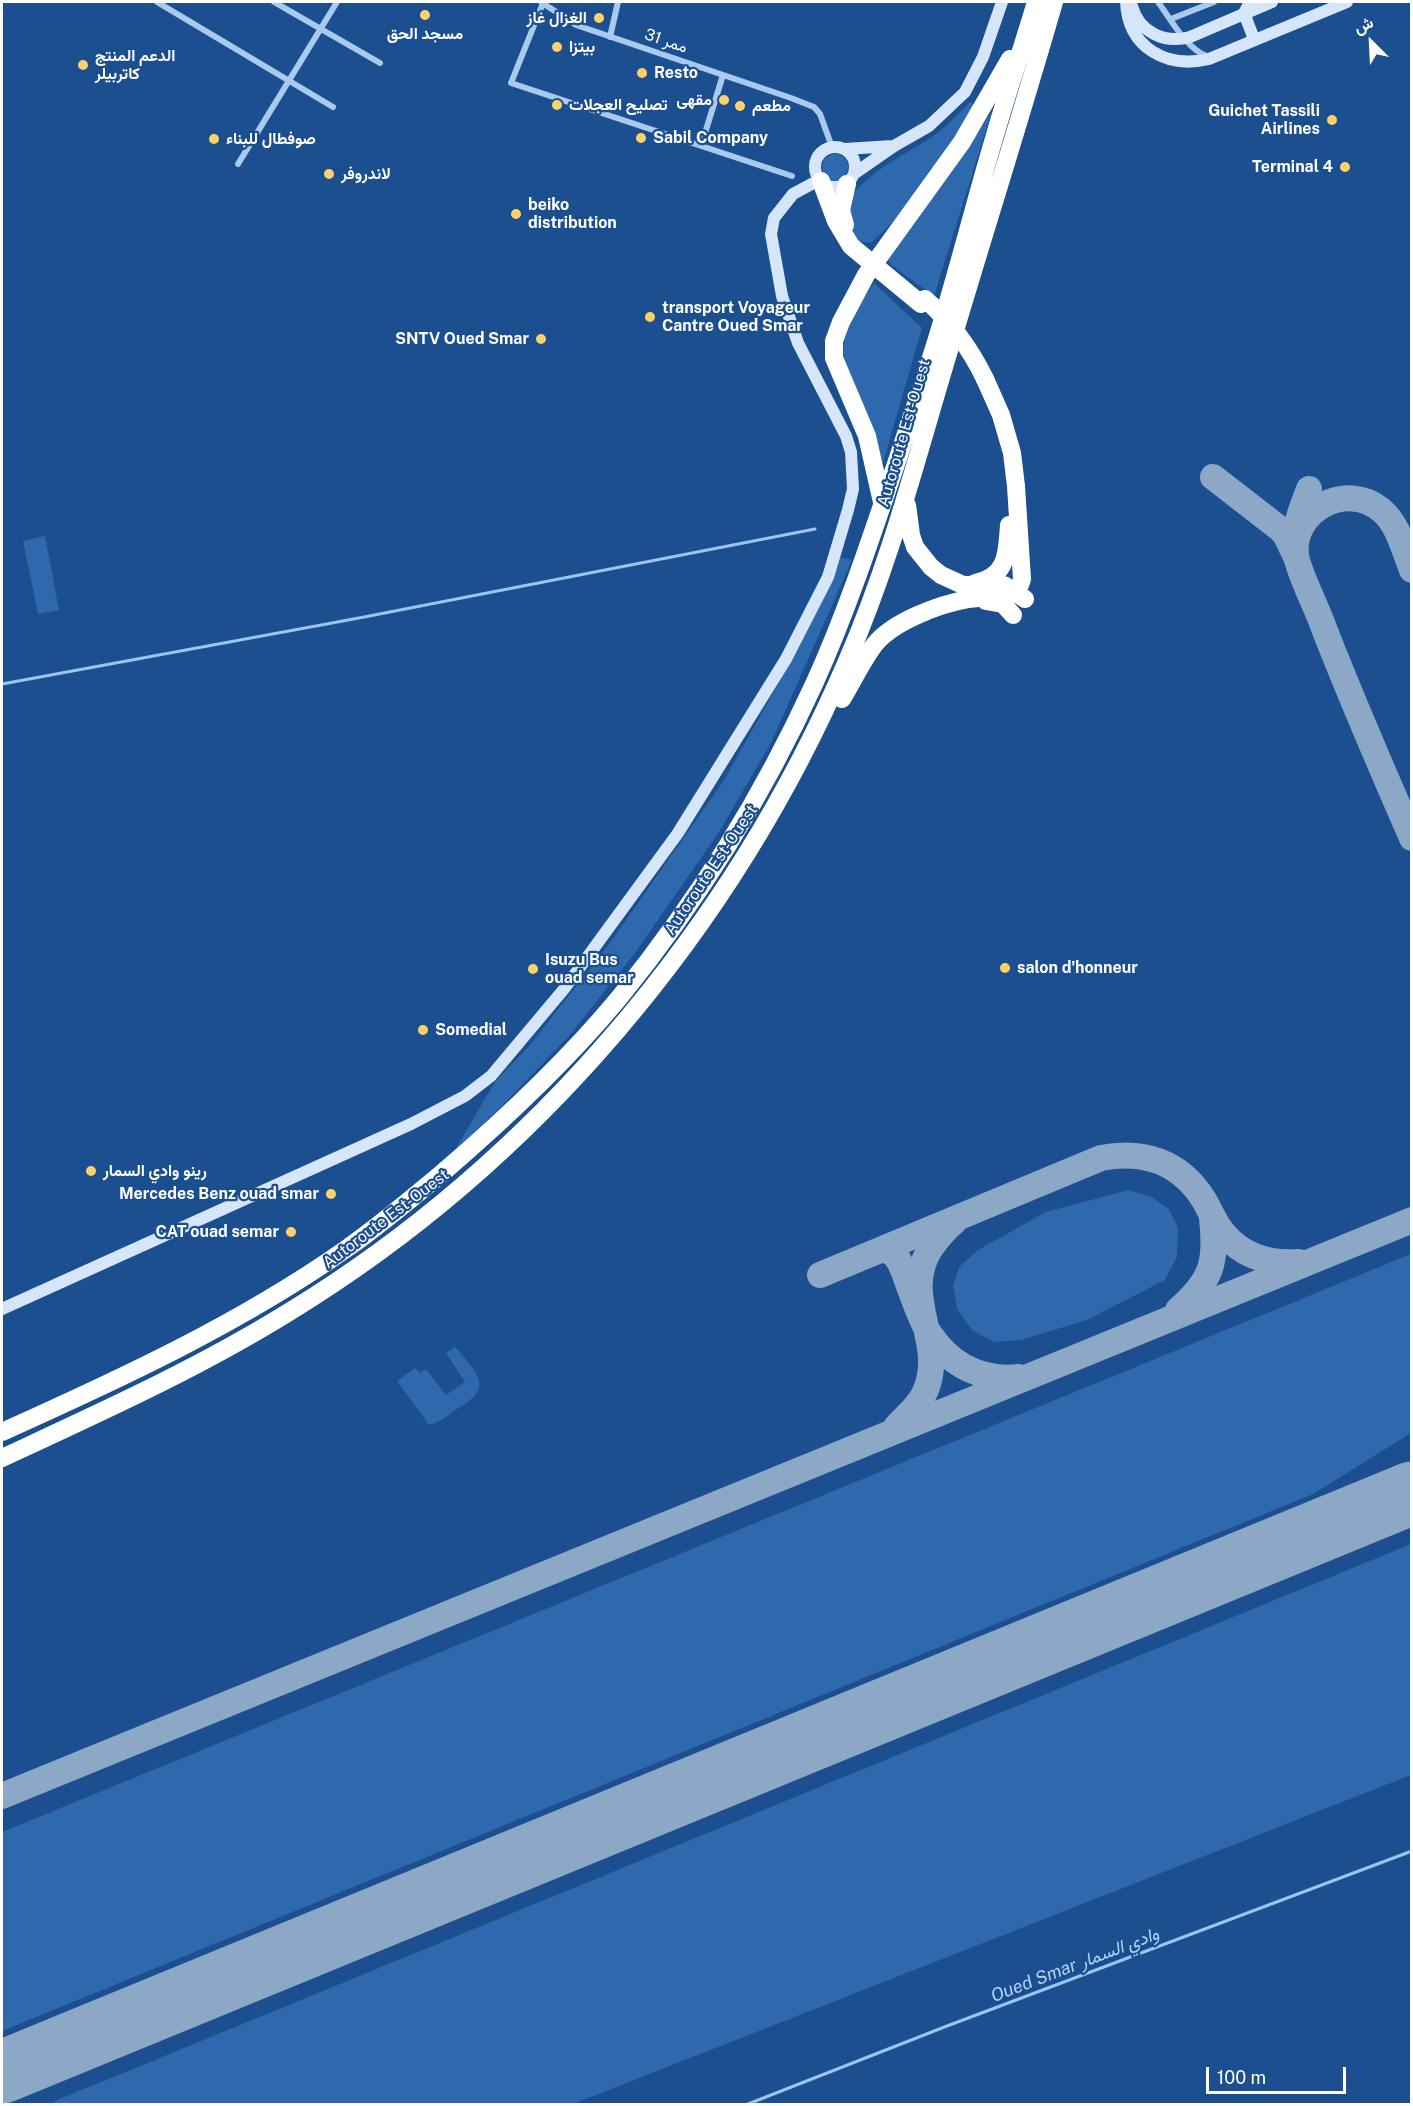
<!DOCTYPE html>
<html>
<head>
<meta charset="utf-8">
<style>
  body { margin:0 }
  #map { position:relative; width:1413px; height:2106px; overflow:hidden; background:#1b4f8f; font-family:"Public Sans",Vazirmatn,sans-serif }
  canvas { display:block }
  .frame { position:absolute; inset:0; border:3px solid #fff; pointer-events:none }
  .north { position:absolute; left:1341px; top:12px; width:60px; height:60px; -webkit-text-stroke:4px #1b4f8f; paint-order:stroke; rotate:336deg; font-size:16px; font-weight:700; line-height:24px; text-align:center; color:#fff }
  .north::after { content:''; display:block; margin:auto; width:21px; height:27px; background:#fff; clip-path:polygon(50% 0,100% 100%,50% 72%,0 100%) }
  .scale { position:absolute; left:1206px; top:2067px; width:140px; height:27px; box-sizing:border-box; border:3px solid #fff; border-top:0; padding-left:8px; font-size:18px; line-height:21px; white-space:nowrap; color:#fff; -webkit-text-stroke:4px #1b4f8f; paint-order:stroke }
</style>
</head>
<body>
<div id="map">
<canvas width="1413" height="2106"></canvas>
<div class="frame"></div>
<div class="north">ش</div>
<div class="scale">100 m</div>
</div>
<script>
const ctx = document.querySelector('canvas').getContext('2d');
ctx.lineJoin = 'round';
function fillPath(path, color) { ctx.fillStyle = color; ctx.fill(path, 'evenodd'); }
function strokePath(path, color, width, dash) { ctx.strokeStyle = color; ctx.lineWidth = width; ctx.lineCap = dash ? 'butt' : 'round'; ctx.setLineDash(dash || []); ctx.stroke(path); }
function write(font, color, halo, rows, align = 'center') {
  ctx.font = font + ' "Public Sans",Vazirmatn,sans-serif'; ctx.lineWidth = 4.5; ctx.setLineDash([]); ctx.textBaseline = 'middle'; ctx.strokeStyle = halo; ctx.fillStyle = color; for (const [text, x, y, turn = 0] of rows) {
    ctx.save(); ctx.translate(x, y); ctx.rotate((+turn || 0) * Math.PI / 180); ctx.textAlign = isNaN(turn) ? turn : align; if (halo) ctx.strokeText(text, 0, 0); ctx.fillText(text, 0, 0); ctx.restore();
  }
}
fillPath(new Path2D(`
  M970,102L976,105L934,169L899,216L871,243L859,241C852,232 847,224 847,212C846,181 915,150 936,134C948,125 959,113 970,102Z
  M992,111L934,296L890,264L886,254L949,174Z
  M822 167a13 13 0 1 1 26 0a13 13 0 1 1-26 0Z
  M874,283L922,328L883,463L843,362L844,336L860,303Z
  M45,536L59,610L38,614L23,541Z
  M840,557L852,560L771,743L719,832L635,953L569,1036L499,1109L452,1155L495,1082L530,1045L610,943L724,780L790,663L830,584Z
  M1128,1190L1150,1196L1169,1209L1178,1228L1177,1257L1165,1280L1087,1320L1021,1340L994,1342L972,1330L957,1309L953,1285L960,1266L978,1250L1046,1212Z
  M1411,1254V1433L1313,1494L2,2031V1832Z
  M455,1347C461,1352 465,1359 470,1365C490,1390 475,1397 454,1411C446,1417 438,1423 429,1425L397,1381L415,1368L420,1373L426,1369L446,1395L465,1382L446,1353Z
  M1411,1544V1775L573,2104H52L55,2101Z`), '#2e69ad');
strokePath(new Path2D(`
  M2,684L359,618L815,529
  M748,2104L947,2026L1412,1851`), '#9cc4f0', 3);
strokePath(new Path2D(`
  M1213,477L1280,529L1285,534L1296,557C1293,527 1299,516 1309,489
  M1412,570C1404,551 1398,523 1381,510C1347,481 1291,510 1296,555C1298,571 1316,606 1322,623C1350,696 1381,767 1412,838
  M880,1250C883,1250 886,1250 889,1251C899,1256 903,1269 906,1278C913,1296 919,1317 929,1333C950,1365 981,1381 1019,1377
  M820,1275L1101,1158C1143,1150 1180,1161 1204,1200C1211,1212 1215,1224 1225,1235C1244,1257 1271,1264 1299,1262
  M1178,1310C1212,1280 1217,1263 1212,1218
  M896,1427C906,1416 919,1406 925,1392C947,1343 900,1298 930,1249C937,1239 944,1230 954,1222
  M1308,1536L1369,1509L1412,1483
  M2,1796L1412,1220
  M2,2067L17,2065`), '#8da7c7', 26);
strokePath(new Path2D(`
  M2,2072L1412,1493`), '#8da7c7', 63);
strokePath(new Path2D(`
  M157,2L333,107
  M274,2L380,63
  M541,2L576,25L791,98L814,107L820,114L832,147
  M1158,2C1170,18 1187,50 1207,56
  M543,3L511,83L792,176
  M1171,19L1214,2
  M610,37L618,2
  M701,146L723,75
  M238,164L337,2`), '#a9c9ee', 6);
strokePath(new Path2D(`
  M1250,2L1244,13L1254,39
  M815 167a20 20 0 1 1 40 0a20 20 0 1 1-40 0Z
  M845,149L893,146
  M855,173L894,146L929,126L965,92L983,57L1002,2
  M2,1309L411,1124L465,1096L491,1076L564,989L678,833L786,659L828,577L848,510L853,489L851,452L846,436L798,343L782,296L771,234L774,218L793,194L819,180`), '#d6e6fa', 12);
strokePath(new Path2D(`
  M821,181L836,221L851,246L921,304
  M845,225L841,210L847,184
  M882,502L867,436L834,358V341L841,322L866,275L962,142L1010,59
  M907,505L911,535L915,547L931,567L941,575L963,585H1004L1025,599
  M975,583C1008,577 1007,552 1009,525
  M986,601L1003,604L1013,615
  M842,699C853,681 862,661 875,644C894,621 940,604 969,599C983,597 997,597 1010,594C1018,591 1020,586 1022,579L1016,486L1012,453L1001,415L985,379
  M2,1432C120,1379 239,1324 346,1249C379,1226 410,1200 441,1174C504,1120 566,1062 619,998C697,902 764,794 815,682C848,609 873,532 899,455C908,426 919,397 928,367C953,291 972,212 995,135C1008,90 1023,46 1036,2
  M2,1458C99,1413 197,1369 289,1312C536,1161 733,927 847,661C889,565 915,464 945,364C981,243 1019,123 1054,2`), '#fff', 18);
strokePath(new Path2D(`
  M1126,2C1128,48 1167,69 1209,59L1347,2
  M1132,6C1139,32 1164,44 1190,37L1272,2`), '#d6e6fa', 12);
strokePath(new Path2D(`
  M925,299C951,322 970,348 985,379`), '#fff', 18);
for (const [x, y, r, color] of [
  [425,15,6,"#ffd166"],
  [599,18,6,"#ffd166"],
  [557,47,6,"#ffd166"],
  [83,65,6,"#ffd166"],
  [642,73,6,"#ffd166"],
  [724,100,6,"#ffd166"],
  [557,105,6,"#ffd166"],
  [740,106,6,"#ffd166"],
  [1332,120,6,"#ffd166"],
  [641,138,6,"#ffd166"],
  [214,139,6,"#ffd166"],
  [1345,167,6,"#ffd166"],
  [329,174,6,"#ffd166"],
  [516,214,6,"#ffd166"],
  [650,317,6,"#ffd166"],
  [541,339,6,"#ffd166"],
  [1005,968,6,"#ffd166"],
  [533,969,6,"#ffd166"],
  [423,1030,6,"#ffd166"],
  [91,1171,6,"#ffd166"],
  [331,1194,6,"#ffd166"],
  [291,1232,6,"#ffd166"]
]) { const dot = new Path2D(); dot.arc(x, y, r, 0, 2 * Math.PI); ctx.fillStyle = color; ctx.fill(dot); strokePath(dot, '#1b4f8f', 2); }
write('bold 16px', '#fff', '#1b4f8f', [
  ["الغزال غاز",587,18,"right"],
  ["مسجد الحق",425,34,"center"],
  ["بيتزا",569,47],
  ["الدعم المنتج",95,56],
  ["كاتربيلر",95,74],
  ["Resto",654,73],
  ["مقهى",712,100,"right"],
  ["تصليح العجلات",569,105],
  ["مطعم",752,106],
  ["Guichet Tassili",1320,111,"right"],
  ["Airlines",1320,129,"right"],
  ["Sabil Company",653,138],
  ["صوفطال للبناء",226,139],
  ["Terminal 4",1333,167,"right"],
  ["لاندروفر",341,174],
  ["beiko",528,205],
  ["distribution",528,223],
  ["transport Voyageur",662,308],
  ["Cantre Oued Smar",662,326],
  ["SNTV Oued Smar",529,339,"right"],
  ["Isuzu Bus",545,960],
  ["ouad semar",545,978],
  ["salon d'honneur",1017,968],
  ["Somedial",435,1030],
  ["رينو وادي السمار",103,1171],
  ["Mercedes Benz ouad smar",319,1194,"right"],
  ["CAT ouad semar",279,1232,"right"]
], 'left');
write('16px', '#fff', '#1b4f8f', [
  ["ممر 31",666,41,19],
  ["Autoroute Est-Ouest",904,433,-74],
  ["Autoroute Est-Ouest",711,870,-56],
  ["Autoroute Est-Ouest",386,1219,-37]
]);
write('italic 18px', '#b5d3f5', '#1b4f8f', [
  ["Oued Smar وادي السمار",1075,1965,-21]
]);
</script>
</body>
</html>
